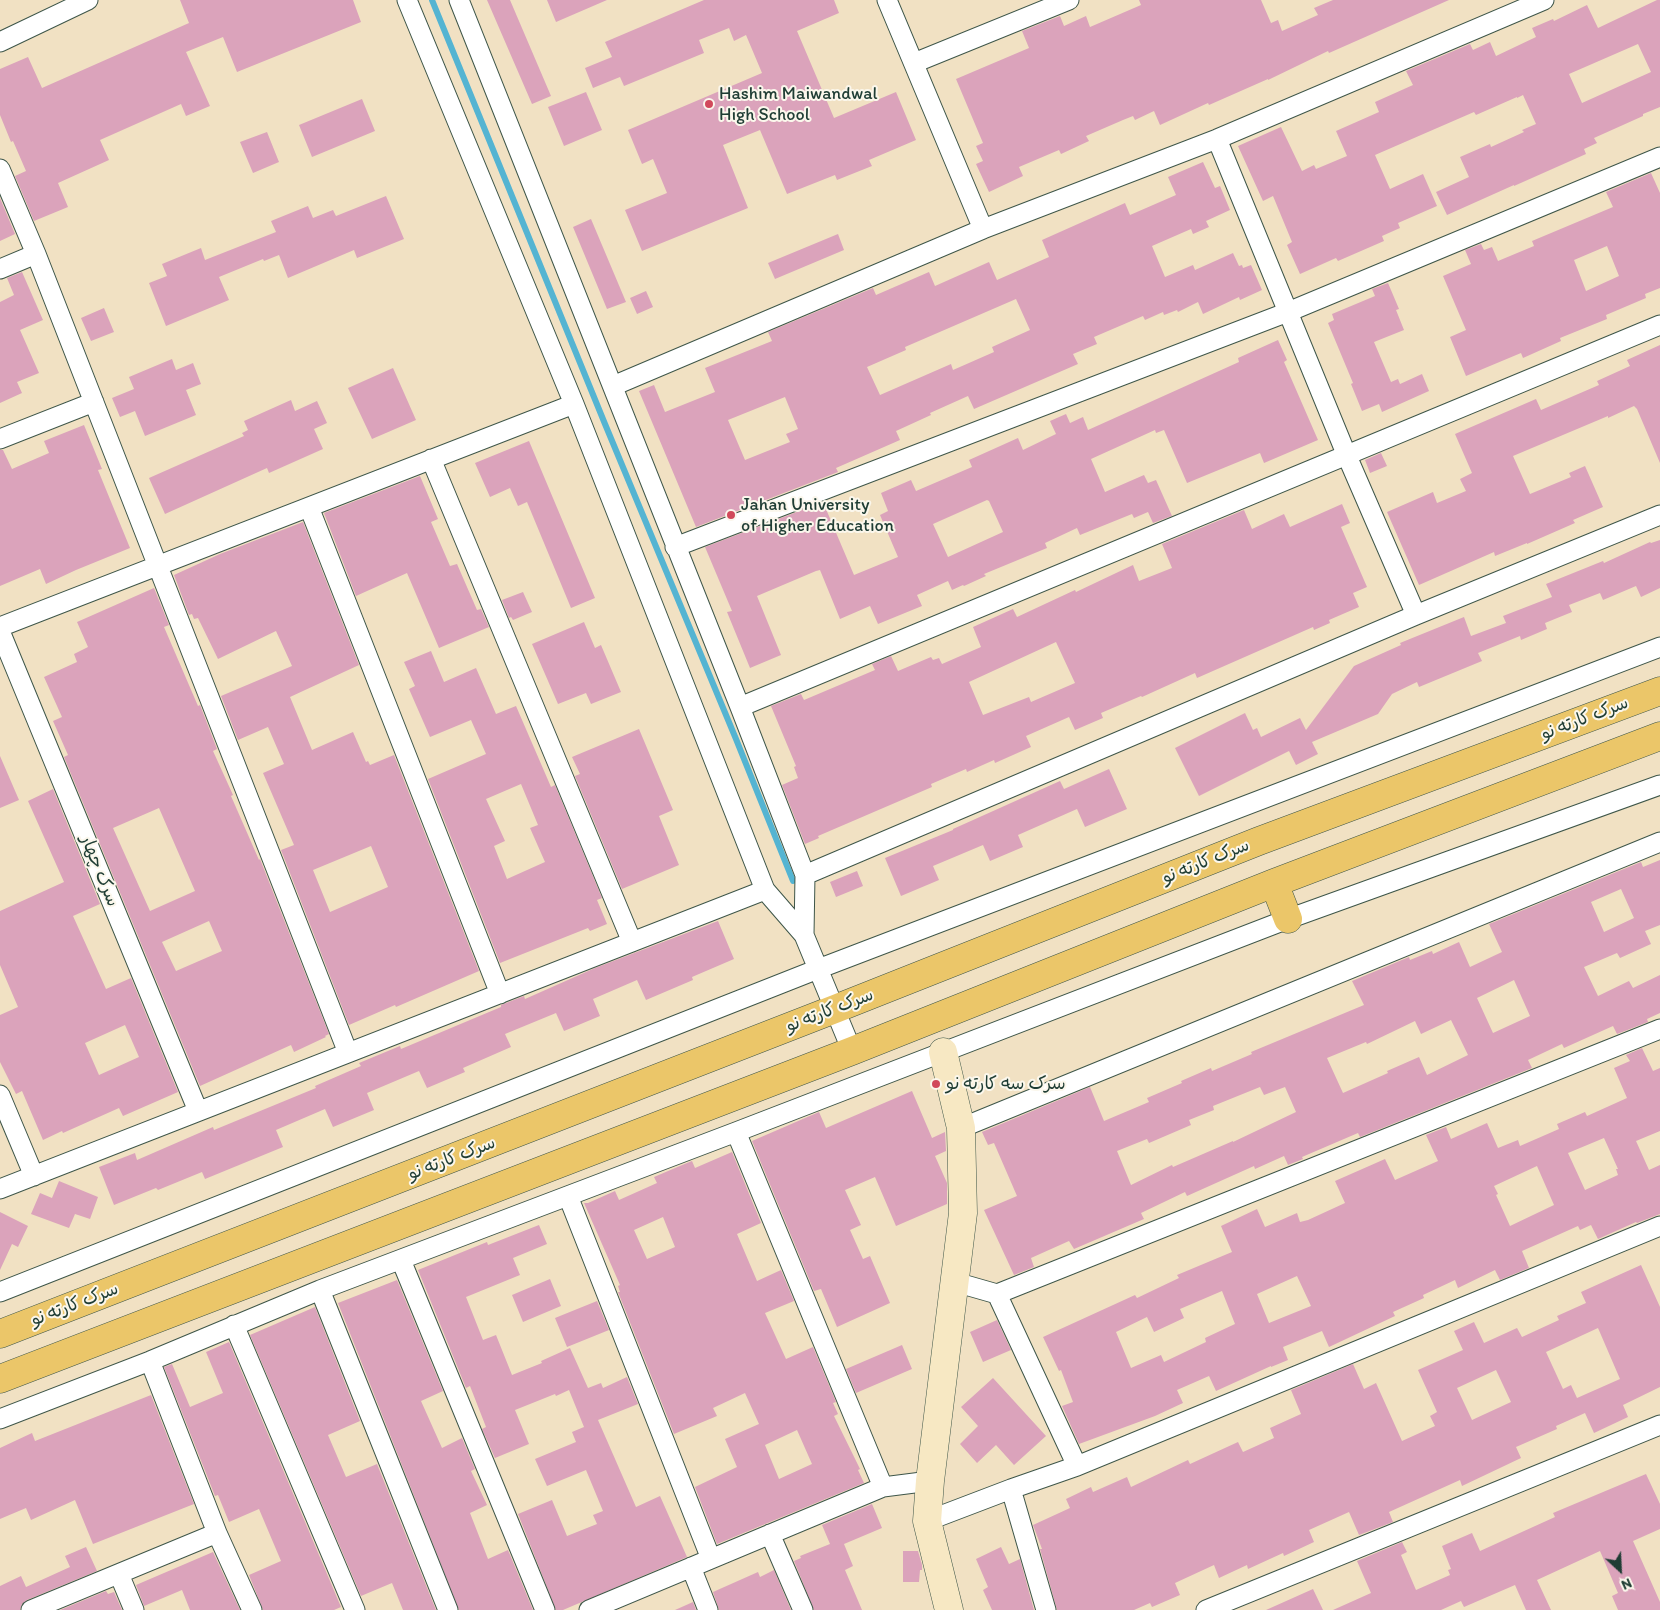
<!DOCTYPE html>
<html>
<head>
<meta charset="utf-8">
<style>
  body { margin:0 }
  #map { position:relative; width:1660px; height:1610px; overflow:hidden; background:#f1e1c3; font-family:Itim,sans-serif }
  canvas { display:block }
  .north { position:absolute; left:1595px; top:1545px; width:50px; height:50px; -webkit-text-stroke:4px #fbf7ec; paint-order:stroke; rotate:155deg; font-size:14px; font-weight:700; line-height:20px; text-align:center; color:#1f3d34 }
  .north::after { content:''; display:block; margin:auto; width:18px; height:22px; background:#1f3d34; clip-path:polygon(50% 0,100% 100%,50% 72%,0 100%) }
</style>
</head>
<body>
<div id="map">
<canvas width="1660" height="1610"></canvas>
<div class="north">N</div>
</div>
<script>
const ctx = document.querySelector('canvas').getContext('2d');
ctx.lineJoin = 'round';
function strokePath(path, color, width, dash) { ctx.strokeStyle = color; ctx.lineWidth = width; ctx.lineCap = dash ? 'butt' : 'round'; ctx.setLineDash(dash || []); ctx.stroke(path); }
function fillPath(path, color) { ctx.fillStyle = color; ctx.fill(path, 'evenodd'); }
function write(font, color, halo, rows, align = 'center') {
  ctx.font = font + ' Itim,"Playpen Sans Arabic",sans-serif'; ctx.lineWidth = 4; ctx.setLineDash([]); ctx.textBaseline = 'middle'; ctx.strokeStyle = halo; ctx.fillStyle = color; for (const [text, x, y, turn = 0] of rows) {
    ctx.save(); ctx.translate(x, y); ctx.rotate((+turn || 0) * Math.PI / 180); ctx.textAlign = isNaN(turn) ? turn : align; if (halo) ctx.strokeText(text, 0, 0); ctx.fillText(text, 0, 0); ctx.restore();
  }
}
strokePath(new Path2D(`
  M432,0L605,424L736,739L793,881`), '#54b4d2', 6);
fillPath(new Path2D(`
  M180,0H353L361,22L237,72L223,37L186,52L210,106L186,116L181,104L100,140L109,160L58,183L68,207L34,221L15,176L26,171L13,141L11,142L0,115V69L28,57L42,88L189,23Z
  M487,0H510L551,96L532,104Z
  M547,0H607L556,22Z
  M704,0H834L839,13L797,31L834,118L896,92L916,140L869,160L872,166L837,180L835,175L787,194L760,130L723,145L748,208L642,251L625,210L667,193L653,159L642,164L628,130L762,73L746,35L734,41L729,28L699,40L704,53L624,86L620,77L593,88L585,68L612,57L605,42Z
  M1139,0H1261L1271,23L1278,20L1282,31L1318,15L1314,8L1333,0H1449L1329,53L1328,51L1268,80V79L1209,105L1208,103L1160,125L1154,111L1135,120L1133,116L1123,120L1086,136L1089,141L1061,154L1059,150L1019,167L1023,176L989,192L976,164L983,161L976,146L983,143L956,79L1029,48L1022,31L1060,16L1064,26L1086,16L1090,27L1141,5Z
  M1657,0H1660V107L1643,114V116L1594,138L1597,143L1584,149L1586,154L1514,186V185L1447,215L1436,192L1469,177L1460,157L1490,144L1491,147L1524,132L1522,130L1536,124L1523,95L1517,98V97L1476,115L1474,112L1375,155L1390,189L1423,174L1437,206L1398,223L1400,228L1382,236L1384,241L1338,261L1336,258L1300,274L1287,245L1292,242L1273,196L1263,201L1238,146L1281,127L1302,171L1314,165L1316,169L1347,156L1336,131L1379,112L1375,102L1413,85L1406,71L1470,44L1473,50L1490,42L1496,56L1536,37L1532,28L1553,19L1554,21L1587,5L1598,28ZM1638,44L1651,72L1582,103L1569,74Z
  M586,92L602,130L564,146L548,107Z
  M362,99L375,131L312,157L299,125Z
  M267,132L279,162L253,173L240,142Z
  M1203,162L1215,188L1220,186L1230,210L1206,221L1209,227L1193,234L1191,229L1152,246L1165,277L1193,265L1195,270L1233,253L1239,266L1242,265L1243,268L1251,265L1262,290L1240,300L1239,297L1203,314L1198,302L1178,312L1177,310L1164,315L1163,312L1145,320L1143,316L1094,337L1097,344L1073,354L1078,364L974,409L968,396L930,413L931,415L896,431L900,440L836,468L838,472L696,527L639,391L654,385L665,412L715,392L705,368L772,341L768,332L873,288L876,295L929,272L935,286L989,262L997,280L1049,257L1042,240L1125,203L1130,215L1176,195L1168,177ZM1016,299L1030,330L992,347L994,352L953,370L951,364L880,395L867,367L906,350L905,347ZM785,397L798,429L786,434L790,442L745,460L728,420Z
  M1651,173L1660,193V288L1645,294L1646,298L1606,315L1607,319L1560,338L1561,341L1523,358L1521,353L1466,376L1450,337L1466,330L1443,276L1471,264L1465,250L1481,244L1484,250L1492,247L1498,261L1534,246L1532,241L1613,207L1606,192ZM1607,246L1619,276L1586,291L1574,260Z
  M386,196L404,239L357,258L354,250L288,278L279,255L264,261L263,259L219,277L229,300L166,326L149,283L167,276L162,264L201,248L205,260L276,232L271,221L308,206L313,218L333,210L336,216Z
  M0,198L15,234L0,241Z
  M591,219L626,302L607,309L573,227Z
  M838,234L844,250L775,279L768,263Z
  M22,272L43,320L20,330L39,373L17,382L22,393L0,403V302L14,295L7,278Z
  M1388,283L1399,309L1396,310L1404,330L1374,342L1391,382L1398,379L1400,384L1422,374L1429,391L1382,412L1379,404L1362,411L1351,384L1353,383L1328,323L1334,320L1332,314L1375,296L1372,289Z
  M646,291L653,307L637,314L630,298Z
  M104,308L114,332L91,341L81,318Z
  M1278,340L1287,360L1284,362L1318,440L1264,463L1260,453L1187,483L1164,430L1156,433L1155,430L1091,459L1105,492L1144,475L1148,483L1156,480L1172,516L1153,523L1148,512L1134,518L1132,514L1080,535L1077,528L1045,543L1047,548L984,574L986,576L964,586L963,585L952,590L948,581L917,595L922,606L878,624L870,606L840,619L820,570L816,571L757,596L781,655L750,668L727,612L732,611L705,547L823,502L854,575L898,557L880,515L888,511L881,493L911,480L916,491L972,467L969,460L1018,438L1023,450L1056,434L1050,421L1066,414L1070,423L1083,417L1088,430L1239,362L1238,358ZM987,500L989,501L1003,532L948,557L933,524Z
  M1660,345V463L1637,409L1634,406L1608,418V416L1513,456L1530,494L1571,477L1569,473L1585,466L1603,507L1573,520L1575,523L1527,544V543L1495,556L1494,552L1419,585L1387,512L1433,492L1437,503L1466,491L1460,479L1472,473L1455,434L1536,399L1541,410L1599,385L1597,381L1630,366L1627,360Z
  M172,359L176,370L193,363L201,384L186,390L196,415L145,436L135,411L120,417L112,398L134,389L129,377Z
  M393,368L416,420L372,439L348,388Z
  M291,400L295,411L317,401L327,423L314,429L323,449L269,473L267,468L165,514L149,478L244,436L242,433L248,430L244,421Z
  M84,425L102,469L98,470L130,548L76,570L46,584L40,569L0,586V450H3L12,469L49,453L44,441Z
  M529,441L595,598L571,608L527,502L518,506L510,488L490,497L475,463Z
  M1381,453L1387,466L1370,473L1365,460Z
  M420,476L438,519L431,522L450,566L457,564L477,610L481,609L489,627L439,648L407,573L356,596L324,513Z
  M1342,504L1350,523L1341,527L1367,587L1353,593L1359,607L1329,620L1330,623L1314,630L1313,627L1197,678L1195,673L1142,697L1141,696L1101,713L1103,718L1075,730L1069,717L1026,736L1031,747L995,763L994,760L967,772L966,769L931,784L932,787L818,836L819,838L805,844L782,785L798,778L794,767L796,766L771,706L801,694L804,700L875,670L872,664L891,656L898,671L931,657L933,660L939,658L942,664L981,647L973,627L1013,609L1017,617L1075,590L1076,592L1133,565L1139,581L1172,568L1162,544L1244,510L1252,529L1284,514L1290,527ZM1056,642L1075,683L1031,702L1029,697L983,715L969,682Z
  M303,522L359,665L290,697L312,750L353,732L366,762L368,761L370,765L394,755L479,971L396,1007L395,1005L349,1025L281,850L294,845L263,773L284,764L268,727L238,740L221,696L292,666L276,631L218,659L198,618L194,619L192,614L189,615L174,575L220,554ZM371,846L388,887L330,912L313,870Z
  M1660,540V588L1641,597L1636,586L1603,600L1600,593L1569,605L1572,612L1545,623L1547,629L1521,640L1520,636L1478,653L1482,661L1419,687L1417,682L1392,694L1378,714L1312,742L1318,754L1296,765L1289,751L1199,796L1175,748L1245,713L1253,730L1257,728L1261,737L1300,718L1306,730L1354,666L1401,645L1400,643L1464,617L1471,636L1506,623L1503,616L1552,597L1546,584L1603,561L1604,563L1650,542L1651,543Z
  M154,588L169,625L164,627L198,706L200,705L217,749L213,751L233,795L231,796L259,860L260,859L329,1034L325,1036L326,1037L294,1052L291,1045L200,1086L64,757L68,755L53,721L62,717L44,677L77,662L74,654L88,647L77,622ZM159,808L195,891L150,911L113,828ZM209,921L222,951L176,971L162,942Z
  M523,592L532,612L513,620L511,617L509,618L502,600Z
  M584,622L595,648L601,645L621,692L591,704L586,693L558,704L532,644Z
  M431,651L444,682L476,668L496,714L516,706L551,787L555,785L602,898L597,900L607,924L590,931L588,928L500,963L428,779L486,754L471,720L430,737L409,689L415,686L404,662ZM521,784L538,825L530,828L545,862L507,879L494,846L505,841L486,799Z
  M639,729L673,810L659,816L679,865L622,889L575,776L580,774L572,757Z
  M0,756L19,800L0,808Z
  M1109,769L1127,809L1085,827L1077,809L1018,835L1023,847L990,861L983,845L933,866L939,880L901,896L885,858L953,830V829L1060,781L1064,789Z
  M53,789L100,904L73,916L106,989L131,978L178,1092L123,1116L119,1108L63,1133L62,1131L43,1140L22,1091L16,1094L0,1062V1015L18,1007L0,965V911L64,882L28,801ZM125,1025L139,1057L99,1075L85,1043Z
  M1660,860V925L1645,931L1651,944L1620,958L1617,953L1584,967L1598,996L1629,981L1633,988L1660,975V1013L1647,1019L1648,1022L1617,1034L1613,1026L1564,1048L1562,1044L1528,1060L1532,1068L1360,1137L1358,1133L1302,1157L1303,1159L1288,1165L1284,1156L1255,1169L1254,1166L1187,1196L1185,1192L1141,1213L1144,1219L1074,1249L1069,1241L1031,1258L1034,1267L1014,1275L984,1210L1017,1196L994,1143L988,1145L982,1132L1090,1087L1104,1121L1149,1102L1147,1098L1182,1083L1181,1081L1211,1068L1212,1071L1252,1054L1251,1052L1364,1005L1352,981L1409,957L1410,960L1432,951L1433,954L1459,942L1470,967L1502,952L1489,924L1641,862L1643,867ZM1621,889L1634,918L1604,932L1591,902ZM1514,980L1530,1016L1493,1033L1477,998ZM1451,1020L1468,1055L1427,1075L1419,1057L1387,1071L1388,1073L1343,1093L1327,1058L1366,1042L1367,1044L1415,1021L1421,1034ZM1260,1087L1264,1095L1285,1087L1296,1112L1233,1142V1141L1173,1167L1172,1165L1131,1185L1117,1151L1147,1139L1149,1143L1191,1125L1189,1120L1214,1110L1213,1106Z
  M857,871L863,886L836,897L830,882Z
  M718,921L734,959L692,977L693,980L646,1000L637,980L593,999L600,1016L564,1031L556,1013L505,1034L511,1047L463,1068L465,1072L427,1088L419,1071L367,1093L374,1110L333,1127L325,1109L276,1130L283,1147L205,1179L202,1172L158,1190L156,1188L114,1205L99,1167L135,1153L137,1160L213,1127L214,1130L316,1088L315,1086L361,1066L359,1063L400,1046L401,1049L501,1007V1005L524,996L525,999L595,968Z
  M1642,1048L1653,1071L1660,1068V1131L1636,1141L1649,1170L1660,1165V1214L1637,1223L1636,1222L1598,1239L1591,1225L1580,1230L1578,1226L1522,1251L1529,1268L1500,1280L1495,1270L1458,1288L1455,1280L1423,1295L1424,1298L1393,1312L1395,1316L1329,1347L1322,1331L1283,1347L1288,1360L1271,1367V1366L1216,1391L1209,1376L1177,1390L1183,1403L1155,1416L1079,1444L1062,1406L1073,1402L1061,1370L1059,1371L1043,1337L1135,1295L1137,1298L1179,1278L1177,1275L1232,1252L1221,1226L1257,1209L1265,1227L1297,1213L1300,1222L1308,1220L1345,1203L1335,1181L1385,1159L1395,1180L1438,1161L1426,1135L1446,1127L1451,1139L1487,1123L1498,1148L1518,1140L1520,1146L1559,1129L1557,1124L1585,1112L1587,1116L1627,1098L1614,1068L1630,1061L1626,1055ZM1604,1138L1618,1169H1616L1618,1175L1585,1190L1568,1153ZM1537,1166L1554,1205L1510,1226L1496,1195L1498,1194L1494,1186ZM1297,1276L1311,1306L1269,1323L1257,1294ZM1222,1291L1235,1324L1205,1338L1206,1342L1164,1362L1161,1355L1131,1368L1116,1332L1147,1317L1154,1332L1184,1318L1180,1309Z
  M912,1091L932,1138L945,1132L946,1151L935,1156L947,1183V1204L896,1226L875,1177L845,1190L861,1225L850,1230L863,1259L870,1256L890,1303L837,1327L821,1289L814,1291L752,1141L819,1112L826,1128Z
  M732,1152L761,1223L737,1234L757,1281L781,1270L794,1301L765,1313L786,1359L813,1347L836,1402L833,1403L838,1414L834,1416L860,1469L858,1470L864,1483L717,1544L695,1487L737,1467L725,1439L759,1424L745,1393L713,1408L717,1416L674,1434L618,1292H620L618,1286L620,1285L584,1203H588L615,1191L619,1200L657,1183L654,1177L687,1163L692,1161L695,1168ZM663,1217L675,1247L647,1259L634,1230ZM797,1430L812,1464L779,1479L765,1445Z
  M59,1181L98,1197L90,1219L75,1214L69,1228L31,1214L40,1193L52,1198Z
  M0,1212L28,1226L18,1247L12,1244L0,1270Z
  M539,1225L547,1244L513,1258L520,1275L466,1297L483,1340L496,1335L512,1375L542,1363L541,1361L570,1348L588,1388L601,1383L603,1388L627,1377L638,1404L598,1420L636,1507L660,1496L687,1557L563,1610H556L518,1514L552,1500L567,1536L597,1524L593,1515L603,1511L586,1470L547,1486L535,1459L576,1442L572,1432L584,1427L569,1390L556,1396L555,1394L515,1410L529,1444L495,1458L482,1429L486,1427L470,1386L466,1388L418,1270L487,1242L488,1245Z
  M1641,1265L1660,1307V1387L1623,1405L1628,1417L1594,1433L1585,1413L1556,1426L1557,1429L1516,1447L1521,1458L1462,1486L1460,1480L1389,1512L1393,1522L1359,1535L1349,1512L1309,1530L1314,1542L1284,1556L1283,1553L1248,1569L1247,1565L1219,1578L1214,1565L1175,1583L1180,1595L1152,1607L1150,1603L1134,1610H1057L1040,1549H1042L1033,1525L1070,1508L1066,1499L1091,1487L1093,1492L1127,1477L1131,1487L1188,1460L1190,1464L1238,1442L1243,1452L1274,1438L1270,1428L1301,1414L1291,1390L1353,1364L1364,1389L1376,1383L1402,1441L1435,1426L1430,1416L1437,1412L1418,1370L1463,1350L1454,1331L1474,1322L1484,1343L1517,1328L1522,1337L1559,1320L1557,1316L1586,1303L1581,1292ZM1598,1328L1620,1379L1577,1398L1571,1385L1563,1389L1546,1352ZM1496,1370L1511,1402L1472,1420L1457,1388Z
  M550,1279L561,1306L523,1322L512,1295Z
  M397,1280L443,1391L421,1401L442,1448L462,1438L475,1469L471,1471L487,1505L470,1513L488,1559L508,1550L533,1610H459L338,1303Z
  M597,1301L609,1330L567,1347L555,1318Z
  M315,1307L360,1421L328,1435L346,1477L377,1464L436,1610H403L392,1583L361,1596L250,1335Z
  M997,1320L1011,1350L983,1362L970,1332Z
  M229,1342L341,1607L334,1610H263L249,1575L281,1561L259,1509L229,1522L218,1495L215,1496L164,1367L172,1364L190,1407L223,1393L206,1352Z
  M902,1345L912,1369L856,1393L846,1369Z
  M993,1378L1046,1436L1014,1465L996,1445L977,1463L960,1444L978,1426L961,1407Z
  M151,1395L194,1504L93,1544L75,1500L31,1520L26,1508L0,1519V1448L32,1433L35,1441Z
  M1646,1474L1660,1504V1529L1633,1541L1660,1602V1610H1618L1612,1596L1618,1593L1600,1551L1537,1580L1551,1610H1526L1515,1585L1464,1607L1461,1601L1441,1610H1333L1371,1593L1357,1561L1402,1542L1407,1552L1401,1555L1416,1590L1450,1575L1448,1570L1451,1569L1442,1546L1472,1533L1480,1551L1555,1517L1553,1513Z
  M872,1504L882,1528L844,1544L853,1566L845,1570L862,1610H814L794,1561L801,1558L800,1556L830,1544L822,1525Z
  M86,1547L97,1571L27,1600L22,1604L20,1610H0V1586L21,1576L26,1587L70,1567L65,1556Z
  M1001,1547L1009,1564L1020,1559L1034,1610H992L983,1590L988,1587L976,1559Z
  M903,1551H918L922,1565V1570H920L919,1582H903Z
  M213,1552L240,1610H190L182,1590L144,1606L136,1585Z
  M774,1570L791,1610H719L713,1592L758,1572L760,1577Z
  M1313,1589L1323,1610H1266Z
  M106,1591L108,1594L114,1592L122,1610H60Z
  M693,1602L696,1610H675Z`), '#dba3bb');
const street = new Path2D(`
  M407,0L574,404L765,890L804,935L852,1051
  M459,0L740,707L805,875L804,935
  M887,0L983,229
  M0,42L88,0
  M914,63L1069,0
  M1217,139L1347,456L1416,615
  M0,169L36,254L348,1053
  M0,269L36,254
  M613,386L983,229L1217,139L1544,0
  M0,439L94,402
  M431,459L632,942
  M309,507L500,994
  M675,547L1288,312L1660,157
  M0,627L574,404
  M0,631L198,1111
  M740,707L1660,325
  M805,875L1416,615L1660,515
  M0,1095L34,1176
  M961,1128L1660,842
  M736,1132L883,1487
  M0,1189L765,890
  M568,1196L711,1559
  M401,1260L545,1610
  M955,1282L997,1294L1660,1029
  M320,1290L448,1610
  M0,1292L818,969L1660,647
  M997,1294L1077,1466
  M234,1325L355,1610
  M150,1361L217,1533L252,1610
  M0,1419L150,1361L320,1290L736,1132L1288,919L1660,785
  M1011,1489L1046,1610
  M927,1521L1011,1489L1077,1466L1660,1226
  M770,1534L803,1610
  M691,1567L708,1610
  M119,1574L134,1610
  M31,1610L217,1533
  M589,1610L883,1487L930,1481
  M1206,1610L1660,1425`);
const secondary = new Path2D(`
  M943,1052L961,1128L963,1213L930,1481L927,1521L949,1610`);
const highway = new Path2D(`
  M1274,883L1288,919
  M0,1334L835,1009L1259,841L1660,691
  M0,1379L852,1051L1274,883L1660,736`);
strokePath(street, '#3e5649', 21);
strokePath(secondary, '#3e5649', 29);
strokePath(highway, '#3e5649', 29);
strokePath(street, '#fff', 19);
strokePath(secondary, '#f7e8c3', 28);
strokePath(highway, '#ebc669', 28);
for (const [x, y, r, color] of [
  [709,104,5,"#d1495b"],
  [731,515,5,"#d1495b"],
  [936,1084,5,"#d1495b"]
]) { const dot = new Path2D(); dot.arc(x, y, r, 0, 2 * Math.PI); ctx.fillStyle = color; ctx.fill(dot); strokePath(dot, '#fbf7ec', 2); }
write('18px', '#1f3d34', '#fbf7ec', [
  ["Hashim Maiwandwal",719,94],
  ["High School",719,115],
  ["Jahan University",741,505],
  ["of Higher Education",741,526],
  ["سرک سه کارته نو",946,1084]
], 'left');
write('18px', '#1f3d34', '#fbf7ec', [
  ["سرک کارته نو",1585,719,-21],
  ["سرک کارته نو",1206,862,-22],
  ["سرک چهار",99,871,68],
  ["سرک کارته نو",830,1011,-21],
  ["سرک کارته نو",452,1159,-21],
  ["سرک کارته نو",75,1305,-21]
]);
</script>
</body>
</html>
